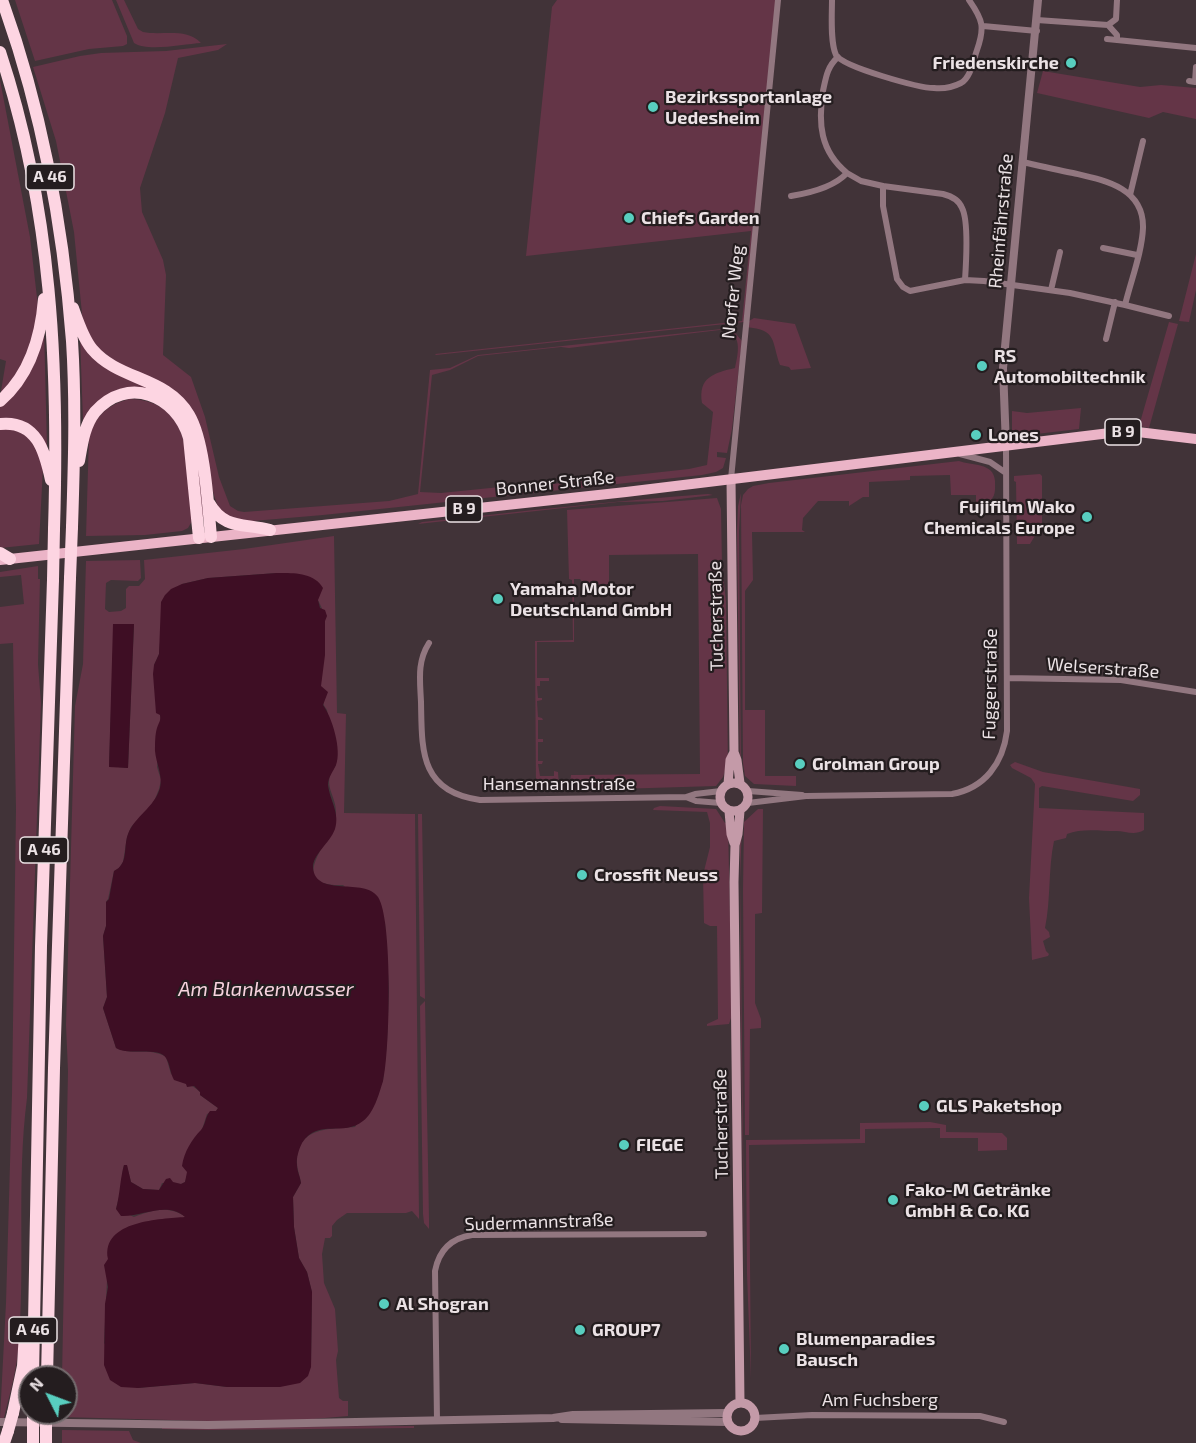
<!DOCTYPE html>
<html>
<head>
<meta charset="utf-8">
<style>
  body { margin:0 }
  #map { position:relative; width:1196px; height:1443px; overflow:hidden; background:#413338; font-family:"Exo 2",sans-serif }
  canvas { display:block }
  .north { position:absolute; left:18px; top:1365px; width:60px; height:60px; box-sizing:border-box; background:#241d1f; border:2px solid #746c6e; border-radius:50%; rotate:312deg; font-size:16px; font-weight:700; line-height:24px; text-align:center; color:#ebe2e5 }
  .north::after { content:''; display:block; margin:auto; width:21px; height:27px; background:#58cebf; clip-path:polygon(50% 0,100% 100%,50% 72%,0 100%) }
</style>
</head>
<body>
<div id="map">
<canvas width="1196" height="1443"></canvas>
<div class="north">N</div>
</div>
<script>
const ctx = document.querySelector('canvas').getContext('2d');
ctx.lineJoin = 'round';
function fillPath(path, color) { ctx.fillStyle = color; ctx.fill(path, 'evenodd'); }
function strokePath(path, color, width, dash) { ctx.strokeStyle = color; ctx.lineWidth = width; ctx.lineCap = dash ? 'butt' : 'round'; ctx.setLineDash(dash || []); ctx.stroke(path); }
function write(font, color, halo, rows, align = 'center') {
  ctx.font = font + ' "Exo 2",sans-serif'; ctx.lineWidth = 4.5; ctx.setLineDash([]); ctx.textBaseline = 'middle'; ctx.strokeStyle = halo; ctx.fillStyle = color; for (const [text, x, y, turn = 0] of rows) {
    ctx.save(); ctx.translate(x, y); ctx.rotate((+turn || 0) * Math.PI / 180); ctx.textAlign = isNaN(turn) ? turn : align; if (halo) ctx.strokeText(text, 0, 0); ctx.fillText(text, 0, 0); ctx.restore();
  }
}
fillPath(new Path2D(`
  M15,0H112L127,36V44L123,46L89,49L35,61Z
  M116,0H124L138,29L143,32C162,36 186,27 201,43C185,44 147,52 134,43Z
  M557,0H776L744,322L436,355L435,354L742,321L751,231L526,256L552,7Z
  M227,44L218,50L178,58L165,113L140,188L142,212L163,260L166,275L163,355L191,377L205,417L219,477L230,506L238,511L244,512L389,501L418,494L430,370L450,368L478,355L731,328L742,341L732,429L727,453L717,452V457L726,458L723,468L716,472L702,475L323,515L241,522L221,512C206,485 211,453 200,426L94,345L83,324L74,232L65,186L56,141L33,67L80,56L101,53L166,51ZM728,329C742,338 738,354 735,368C714,373 698,377 702,403L713,412L707,465L689,469L543,485L510,486L441,493L420,492L432,375L450,370L478,356L561,347L569,348Z
  M1043,71L1140,87L1161,85L1196,88V119L1163,112L1149,118L1037,93Z
  M0,80L30,237L39,315L28,358L0,397L6,361L0,359Z
  M1196,254V290L1189,322L1179,321Z
  M754,318L795,324L811,368L791,370L789,367L780,365C771,341 778,330 746,327L749,321Z
  M1169,322L1178,324L1149,428L1139,426Z
  M44,327L47,447L0,421V405Z
  M80,336C108,387 169,373 191,427C202,455 201,489 204,519H201C197,474 202,396 141,391C115,389 98,403 83,422Z
  M129,399C196,400 188,472 192,521L188,528L182,531L145,535L86,536L89,436C96,415 108,405 129,399Z
  M1081,408L1079,429L1036,434L1012,432V411L1027,413Z
  M0,428H14L35,441L43,467L39,544L0,548Z
  M959,461C971,466 994,462 995,481C995,489 996,494 991,500L979,501L976,503V495H951L950,475L910,476V480L869,482V497H863L849,506V501H818L803,518L802,530L805,532H752L753,580L745,591V710H765V776H796V786L754,784L745,776L743,763L741,505L743,495L748,489L753,486L769,483Z
  M1040,474L1042,476V524L1030,544H1017L1016,482L1014,481V476Z
  M741,493L739,531L741,770H740L737,531L738,506Z
  M708,494L713,495L663,501L618,502L418,524L422,522C517,512 612,501 708,494Z
  M717,498L721,509L722,566L726,601L728,770L725,771L723,777L716,786L583,790V786L577,787V790L569,789L571,775L700,774L698,554L609,555V587H586L580,579H574V642H537V678H549V681H540V686H537L538,698H542V700L537,701L538,717L542,718L543,720H538V739H543V742H538V761H543L542,764H538L540,776H554V771L558,772L559,787L557,790L536,791L535,641L573,640L572,580L569,579L567,510Z
  M334,536L337,713L346,714L344,813L415,814L419,1217V1219L412,1211L406,1213H347L337,1220L332,1226V1236L330,1238H325L322,1254L324,1283L335,1309L338,1351L336,1360L339,1398L343,1401H348V1416L290,1421H207L62,1417V1413H66V1377H62L68,1071L66,1025L75,706L83,664L86,561L140,560L141,578L138,581L111,580L106,583L105,609L109,612L121,611L126,608V589L129,586H139L145,579L144,560L244,549ZM277,573C284,578 315,595 319,602C336,633 310,689 327,710L336,765C320,785 337,794 336,814C336,838 281,887 343,885L385,922L389,990L387,1042L383,1081L355,1127C329,1129 296,1127 297,1163C297,1169 300,1176 301,1183L293,1197L294,1227L299,1258L307,1272L312,1292L311,1367L227,1387L195,1383L137,1388L104,1343L108,1259L186,1217C169,1205 152,1210 134,1217L116,1209L120,1193L123,1169L124,1165L127,1166L131,1182L143,1189L159,1190L162,1183L181,1184L185,1182L207,1114L216,1111L218,1108L200,1095V1092C192,1084 180,1081 171,1074L166,1057C150,1047 133,1056 116,1048L103,1008L107,997L103,936L106,926V902L108,899L114,871L119,868L123,862L127,837L131,827L153,804L159,789L161,780L157,767L161,721L154,665L159,654L161,632L182,584L208,578ZM114,624L134,625L128,768L109,766Z
  M38,566V579H40L38,664L41,703L27,1098C16,1182 26,1267 18,1351C16,1374 9,1396 4,1418H0L6,1303L12,1094L16,809L13,643L0,644V607L24,604L21,575L0,577V572Z
  M1015,762L1043,772L1140,789V795L1133,801L1042,786L1039,788V808L1144,813V830C1134,836 1126,831 1116,831C1100,831 1081,828 1067,834L1066,838L1054,841C1048,869 1051,900 1045,928L1049,932L1050,937L1043,941L1046,951L1049,954L1048,956L1032,960L1029,898L1035,784L1031,778L1012,768L1010,765Z
  M660,806L716,809L725,823H728L732,1015L729,1024L707,1026V1024L718,1019L717,926H710L704,923L703,875L710,847V823L707,812L653,810L654,808Z
  M758,809H763L762,913L755,914V1003L761,1019V1028L750,1029L749,1135H745L743,890L744,822Z
  M418,814H422L425,999L420,996Z
  M740,823L742,824L740,880L745,1300L740,976Z
  M425,1001L429,1218V1229L424,1223L423,1214L420,1006Z
  M930,1122L946,1125V1132L1002,1133L1007,1138V1150L978,1151V1138H940V1128L865,1129V1143L749,1145L751,1379L747,1274L746,1140L860,1139V1123Z
  M414,1426V1428L209,1430L162,1429V1427Z
  M62,1430L129,1431L133,1440L141,1443H62Z`), '#643547');
fillPath(new Path2D(`
  M277,573C292,573 314,572 323,588L318,600L320,608L325,610L327,616L325,621V655L321,686L328,692L323,705C332,717 342,750 336,765C333,772 328,777 328,785C330,801 340,813 335,829C330,843 312,855 313,868C316,898 365,877 378,897C393,919 390,1053 383,1081C379,1094 374,1113 363,1121C344,1137 318,1118 302,1143C299,1149 296,1158 297,1165C297,1171 300,1176 301,1183L293,1197L294,1227L299,1258L307,1272L312,1292L311,1367L308,1376L300,1383L280,1387H227L195,1383L138,1388L121,1387L110,1380L104,1365L105,1304L108,1287L104,1265L108,1259C101,1220 162,1219 185,1217C166,1201 143,1217 121,1216L116,1209C120,1194 120,1179 124,1165H127L131,1182L143,1189L159,1190L166,1179L170,1178L173,1182L181,1184L185,1182L187,1172L182,1166C184,1152 192,1139 201,1130C206,1124 205,1117 210,1111H216L218,1108L200,1095V1092L194,1086L187,1087L186,1084L174,1080C170,1073 170,1064 166,1058C159,1046 128,1056 116,1048L103,1008L107,997L103,936L106,926V902L109,899L114,871C129,864 123,847 128,834C135,816 154,808 160,788C163,776 156,763 155,751C155,744 155,734 157,728C159,722 161,721 160,715L156,713L153,674L154,665L159,654L161,602L165,595L171,589L182,584L208,578Z
  M113,624H134L128,768L109,767Z`), '#3e0e24');
strokePath(new Path2D(`
  M832,0C832,14 830,42 836,55C843,67 919,88 934,88C943,89 953,87 961,83C971,77 973,61 977,50C985,27 983,20 969,0
  M1037,20L1108,25L1116,19L1117,0
  M1108,25L1117,35V40L1196,48
  M983,26L1037,31
  M1107,39L1117,40
  M838,57C827,67 826,77 823,91C818,123 820,151 847,173
  M1189,81L1195,82L1196,67
  M883,186L943,194C951,196 959,200 962,208C969,221 966,265 965,280
  M1130,195L1143,141
  M791,196C810,193 834,187 847,173L861,181L883,186V206L897,279L903,287L910,291L965,280L984,281L1070,293L1125,305C1131,280 1142,253 1143,228C1144,187 1103,180 1073,173C1057,170 1040,166 1023,162
  M1103,248L1137,255
  M1051,290L1060,252
  M1125,305L1169,316
  M1106,339L1115,302
  M960,454L990,462L1006,473
  M731,479L778,0
  M429,643C417,662 420,680 421,702C422,749 419,792 480,800L686,797L696,801L721,803
  M1007,678L1121,680L1196,692
  M748,791L802,795
  M686,797L695,794L721,791
  M748,803L806,796L952,794C985,788 1003,763 1007,731L1006,446
  M755,1418L812,1415L980,1416L1004,1422
  M437,1420L435,1271C439,1250 452,1238 472,1235L704,1234`), '#927780', 6);
strokePath(new Path2D(`
  M1006,446L1003,368L1038,0
  M562,1419L727,1422
  M0,1422L208,1425L553,1418L573,1415L727,1413`), '#927780', 8);
strokePath(new Path2D(`
  M734,752L737,760L740,783
  M720 797a14 14 0 1 1 28 0a14 14 0 1 1-28 0Z
  M728,784L730,760L734,752L731,479
  M729,811L731,834L734,843
  M740,811L738,834L735,845L734,882L740,1403
  M727 1417a14 14 0 1 1 28 0a14 14 0 1 1-28 0Z`), '#c49aa8', 9);
strokePath(new Path2D(`
  M0,560L626,492L1110,433L1138,432L1196,439`), '#ebb4c7', 10);
strokePath(new Path2D(`
  M2,0C42,110 63,225 72,341C76,403 74,466 72,527
  M0,52C52,209 59,366 54,529
  M73,308C78,322 83,338 92,349C119,381 166,376 189,415C205,442 208,505 211,537
  M0,401C30,375 41,337 44,299
  M0,424C37,420 45,452 51,480
  M79,461C82,444 84,426 95,412C127,375 177,395 189,438L199,538
  M209,503C224,530 244,523 270,530
  M0,553L10,559
  M33,1377L41,946L53,580
  M47,1377L54,1068L70,578
  M13,1413L23,1366L25,1332
  M33,1430V1443
  M46,1430V1443
  M4,1443L8,1431`), '#fdd5e2', 12);
strokePath(new Path2D(`
  M70,578L72,527
  M53,580L54,529
  M33,1413V1430
  M46,1430V1413
  M8,1431L13,1413`), '#fdd5e2', 12);
for (const [x, y, r, color] of [
  [1071,63,6,"#58cebf"],
  [653,107,6,"#58cebf"],
  [629,218,6,"#58cebf"],
  [982,366,6,"#58cebf"],
  [976,435,6,"#58cebf"],
  [1087,517,6,"#58cebf"],
  [498,599,6,"#58cebf"],
  [800,764,6,"#58cebf"],
  [582,875,6,"#58cebf"],
  [924,1106,6,"#58cebf"],
  [624,1145,6,"#58cebf"],
  [893,1200,6,"#58cebf"],
  [384,1304,6,"#58cebf"],
  [580,1330,6,"#58cebf"],
  [784,1349,6,"#58cebf"]
]) { const dot = new Path2D(); dot.arc(x, y, r, 0, 2 * Math.PI); ctx.fillStyle = color; ctx.fill(dot); strokePath(dot, '#241d1f', 2); }
for (const [x, y, w] of [
  [50,177,48],
  [1123,432,36],
  [464,509,36],
  [44,850,48],
  [33,1330,48]
]) { const box = new Path2D(); box.roundRect(x - w / 2, y - 13, w, 26, 4.5); ctx.fillStyle = '#241d1f'; ctx.fill(box); strokePath(box, '#ebe2e5', 1.5); }
write('bold 16px', '#ebe2e5', null, [
  ["A 46",50,177],
  ["B 9",1123,432],
  ["B 9",464,509],
  ["A 46",44,850],
  ["A 46",33,1330]
]);
write('bold 18px', '#ebe2e5', '#241d1f', [
  ["Friedenskirche",1059,63,"right"],
  ["Bezirkssportanlage",665,97],
  ["Uedesheim",665,118],
  ["Chiefs Garden",641,218],
  ["RS",994,356],
  ["Automobiltechnik",994,377],
  ["Lones",988,435],
  ["Fujifilm Wako",1075,507,"right"],
  ["Chemicals Europe",1075,528,"right"],
  ["Yamaha Motor",510,589],
  ["Deutschland GmbH",510,610],
  ["Grolman Group",812,764],
  ["Crossfit Neuss",594,875],
  ["GLS Paketshop",936,1106],
  ["FIEGE",636,1145],
  ["Fako-M Getränke",905,1190],
  ["GmbH & Co. KG",905,1211],
  ["Al Shogran",396,1304],
  ["GROUP7",592,1330],
  ["Blumenparadies",796,1339],
  ["Bausch",796,1360]
], 'left');
write('18px', '#ebe2e5', '#241d1f', [
  ["Rheinfährstraße",1001,221,-85],
  ["Norfer Weg",733,292,-84],
  ["Bonner Straße",555,483,-6],
  ["Tucherstraße",716,616,-91],
  ["Welserstraße",1103,668,4],
  ["Fuggerstraße",990,684,-89],
  ["Hansemannstraße",559,784],
  ["Tucherstraße",721,1124,-91],
  ["Sudermannstraße",539,1222,-2],
  ["Am Fuchsberg",880,1400]
]);
write('italic 20px', '#f8d3df', '#241d1f', [
  ["Am Blankenwasser",266,989]
]);
</script>
</body>
</html>
